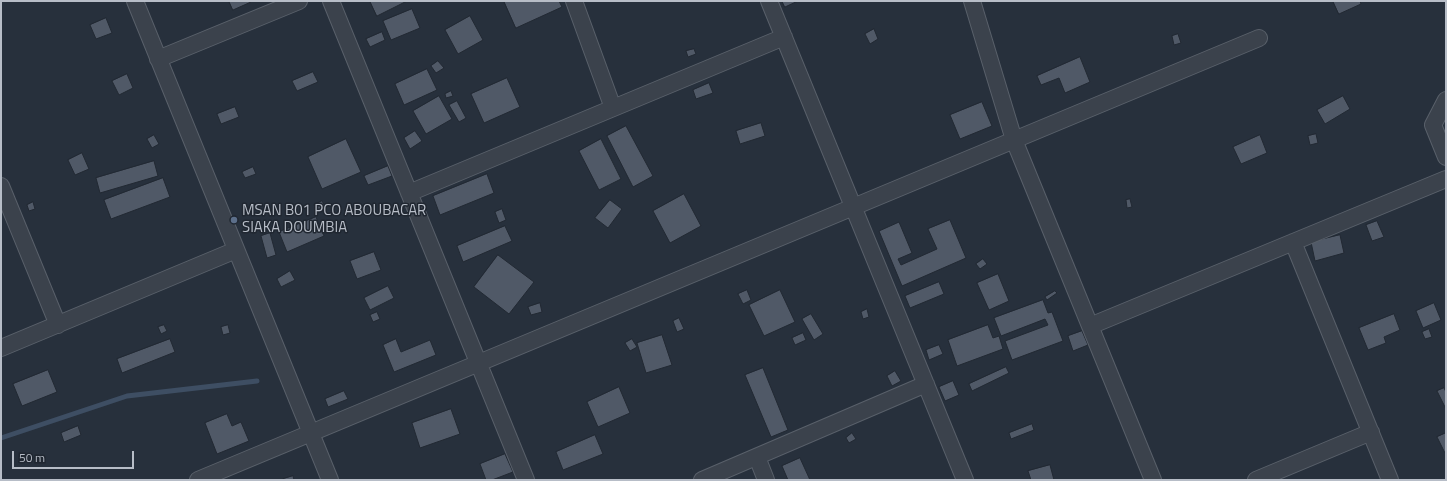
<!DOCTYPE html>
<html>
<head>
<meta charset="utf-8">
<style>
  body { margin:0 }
  #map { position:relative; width:1447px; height:481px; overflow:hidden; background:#27303c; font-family:"Titillium Web",sans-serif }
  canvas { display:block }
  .frame { position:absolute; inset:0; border:2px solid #b7bdc7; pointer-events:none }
  .scale { position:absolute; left:12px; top:451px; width:122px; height:18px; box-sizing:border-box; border:2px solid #b7bdc7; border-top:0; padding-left:5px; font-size:12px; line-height:14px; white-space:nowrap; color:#b7bdc7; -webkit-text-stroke:3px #202731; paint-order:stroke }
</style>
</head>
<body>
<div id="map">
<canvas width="1447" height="481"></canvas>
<div class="frame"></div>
<div class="scale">50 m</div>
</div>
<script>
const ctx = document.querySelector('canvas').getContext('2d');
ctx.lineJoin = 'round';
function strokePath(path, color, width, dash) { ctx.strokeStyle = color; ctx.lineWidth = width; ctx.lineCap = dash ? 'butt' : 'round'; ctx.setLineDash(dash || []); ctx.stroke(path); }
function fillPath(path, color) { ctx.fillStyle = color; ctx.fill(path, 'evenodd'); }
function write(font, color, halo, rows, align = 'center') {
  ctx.font = font + ' "Titillium Web",sans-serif'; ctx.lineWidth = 3; ctx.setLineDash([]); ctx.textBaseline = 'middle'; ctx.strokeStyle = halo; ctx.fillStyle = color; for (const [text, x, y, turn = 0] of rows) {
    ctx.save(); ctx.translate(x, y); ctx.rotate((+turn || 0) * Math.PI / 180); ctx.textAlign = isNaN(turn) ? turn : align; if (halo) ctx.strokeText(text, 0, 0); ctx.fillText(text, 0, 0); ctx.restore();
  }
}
strokePath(new Path2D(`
  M1,438L127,396L257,381`), '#3e4e63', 5);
const building = new Path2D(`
  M229,1H251V2L233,10Z
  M370,1H407L377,16Z
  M504,1H559L562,7L516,28Z
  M782,1H798L785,7Z
  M1333,1H1360L1361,4L1339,14Z
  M412,9L420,28L391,40L383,21Z
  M470,16L483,40L458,54L445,30Z
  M106,18L112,33L96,39L90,25Z
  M874,29L878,39L870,44L865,34Z
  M382,32L385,40L370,47L366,39Z
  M1178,34L1181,43L1174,45L1172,36Z
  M694,49L696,54L688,57L686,51Z
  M1080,57L1090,82L1065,93L1059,78L1041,85L1037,76Z
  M438,61L444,68L436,73L431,66Z
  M427,69L437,90L404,105L395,84Z
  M313,72L318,82L297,91L292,81Z
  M127,74L133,88L119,95L112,81Z
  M507,78L520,107L484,123L471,94Z
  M709,83L713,93L696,99L693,90Z
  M451,91L453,96L446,98L445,94Z
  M439,96L452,119L426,134L413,111Z
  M1343,96L1350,109L1325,124L1317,110Z
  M457,101L466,118L459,122L449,105Z
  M982,102L992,126L960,139L950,115Z
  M235,107L239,117L221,124L217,114Z
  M761,123L765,136L740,144L736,131Z
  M626,126L653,176L633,187L607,136Z
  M415,131L422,141L410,149L404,138Z
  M1316,134L1318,143L1310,145L1308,136Z
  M154,135L159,144L152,148L147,139Z
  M1260,135L1267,153L1241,164L1233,147Z
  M346,139L361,172L322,189L308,157Z
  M601,139L621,179L599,190L579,151Z
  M82,153L89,169L75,175L68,160Z
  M154,161L158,176L100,193L96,178Z
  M388,166L392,176L368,185L364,176Z
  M253,167L256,174L245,178L242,172Z
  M487,174L494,193L440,215L433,196Z
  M163,178L170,197L111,219L104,200Z
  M684,194L701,226L670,243L653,211Z
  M1130,199L1132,207L1127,208L1126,200Z
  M610,200L622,209L608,228L595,218Z
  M322,201L326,208L317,212L314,205Z
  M33,202L35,209L29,211L27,205Z
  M502,209L506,220L499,223L495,212Z
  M316,217L324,236L287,252L279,232Z
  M950,220L966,258L902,286L879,231L899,222L912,253L898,259L901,265L937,249L928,229Z
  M1377,221L1384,237L1372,241L1366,225Z
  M505,226L512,241L463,262L457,246Z
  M270,233L276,255L267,258L261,236Z
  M1340,235L1344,253L1315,261L1311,242Z
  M374,252L381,270L357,279L350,261Z
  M498,255L534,282L509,314L474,287Z
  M983,259L987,264L980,269L976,264Z
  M290,271L295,280L281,287L277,279Z
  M998,274L1009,301L989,310L977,283Z
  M939,282L944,294L910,308L905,296Z
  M388,286L394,298L370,310L364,298Z
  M747,290L751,300L743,304L738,294Z
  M780,290L795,322L764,336L749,305Z
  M1055,291L1057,293L1047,300L1045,297Z
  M1043,300L1048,313L1052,312L1063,341L1012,360L1005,341L1048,325L1045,319L1001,336L994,318Z
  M540,303L542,312L531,315L528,307Z
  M1434,303L1441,320L1423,328L1416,311Z
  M867,309L869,317L863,319L861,312Z
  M377,312L380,319L373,322L370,315Z
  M811,314L823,334L814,340L802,319Z
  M1394,314L1400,330L1384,337L1386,343L1368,350L1359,328Z
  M679,318L684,329L677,332L673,321Z
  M164,325L167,331L161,334L158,327Z
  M228,325L230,333L223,335L221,327Z
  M988,325L993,338L999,336L1003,349L957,366L948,340Z
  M1429,329L1432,337L1425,339L1422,332Z
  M1082,331L1088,345L1073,351L1068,336Z
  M803,333L806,340L795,345L792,338Z
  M662,335L672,365L646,373L637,343Z
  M170,339L175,352L122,373L117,359Z
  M396,339L401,352L430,340L436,355L394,372L383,345Z
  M632,339L637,347L630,351L625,343Z
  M939,345L943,354L929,360L926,350Z
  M1006,367L1009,373L972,391L969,384Z
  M763,368L788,430L771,437L745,375Z
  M48,370L57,392L22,406L13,384Z
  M895,371L901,381L892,386L887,376Z
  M953,381L959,395L945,401L939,387Z
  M619,387L630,413L598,427L587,402Z
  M1444,388L1446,392V409L1437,391Z
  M344,391L348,399L328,407L325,399Z
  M451,409L460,434L420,448L412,423Z
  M227,414L232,426L241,422L249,441L217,454L205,423Z
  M1032,424L1034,430L1011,439L1009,433Z
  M78,426L81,435L64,442L61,433Z
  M852,433L856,439L849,443L846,438Z
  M1446,433V452L1445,453L1437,437Z
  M595,435L603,454L563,470L556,452Z
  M505,454L513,472L492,480H486L480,464Z
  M800,458L810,480H788L782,466Z
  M1050,465L1054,480H1031L1028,471Z
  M293,476L294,480H283V479Z`);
fillPath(building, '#505967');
strokePath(building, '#222933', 1);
const minor = new Path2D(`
  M135,1L330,480
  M331,1L526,480
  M574,1L613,108
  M769,1L965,480
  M972,1L1014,140L1153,480
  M158,59L299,1
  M1446,100L1433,125L1446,157
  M1,186L58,325
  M409,193L784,37
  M1293,242L1390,480
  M1090,326L1446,179
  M1,348L236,250
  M757,457L766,480
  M198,480L1259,38
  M702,480L926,384
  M1256,480L1371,432`);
strokePath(minor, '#59606a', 18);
strokePath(minor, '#3b424c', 16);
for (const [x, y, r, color] of [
  [234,220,4,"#5c6f8a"]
]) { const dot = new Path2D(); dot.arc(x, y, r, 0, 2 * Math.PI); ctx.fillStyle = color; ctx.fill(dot); strokePath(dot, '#202731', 1.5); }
write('15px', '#b7bdc7', '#202731', [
  ["MSAN B01 PCO ABOUBACAR",242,211],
  ["SIAKA DOUMBIA",242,228]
], 'left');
</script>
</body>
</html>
